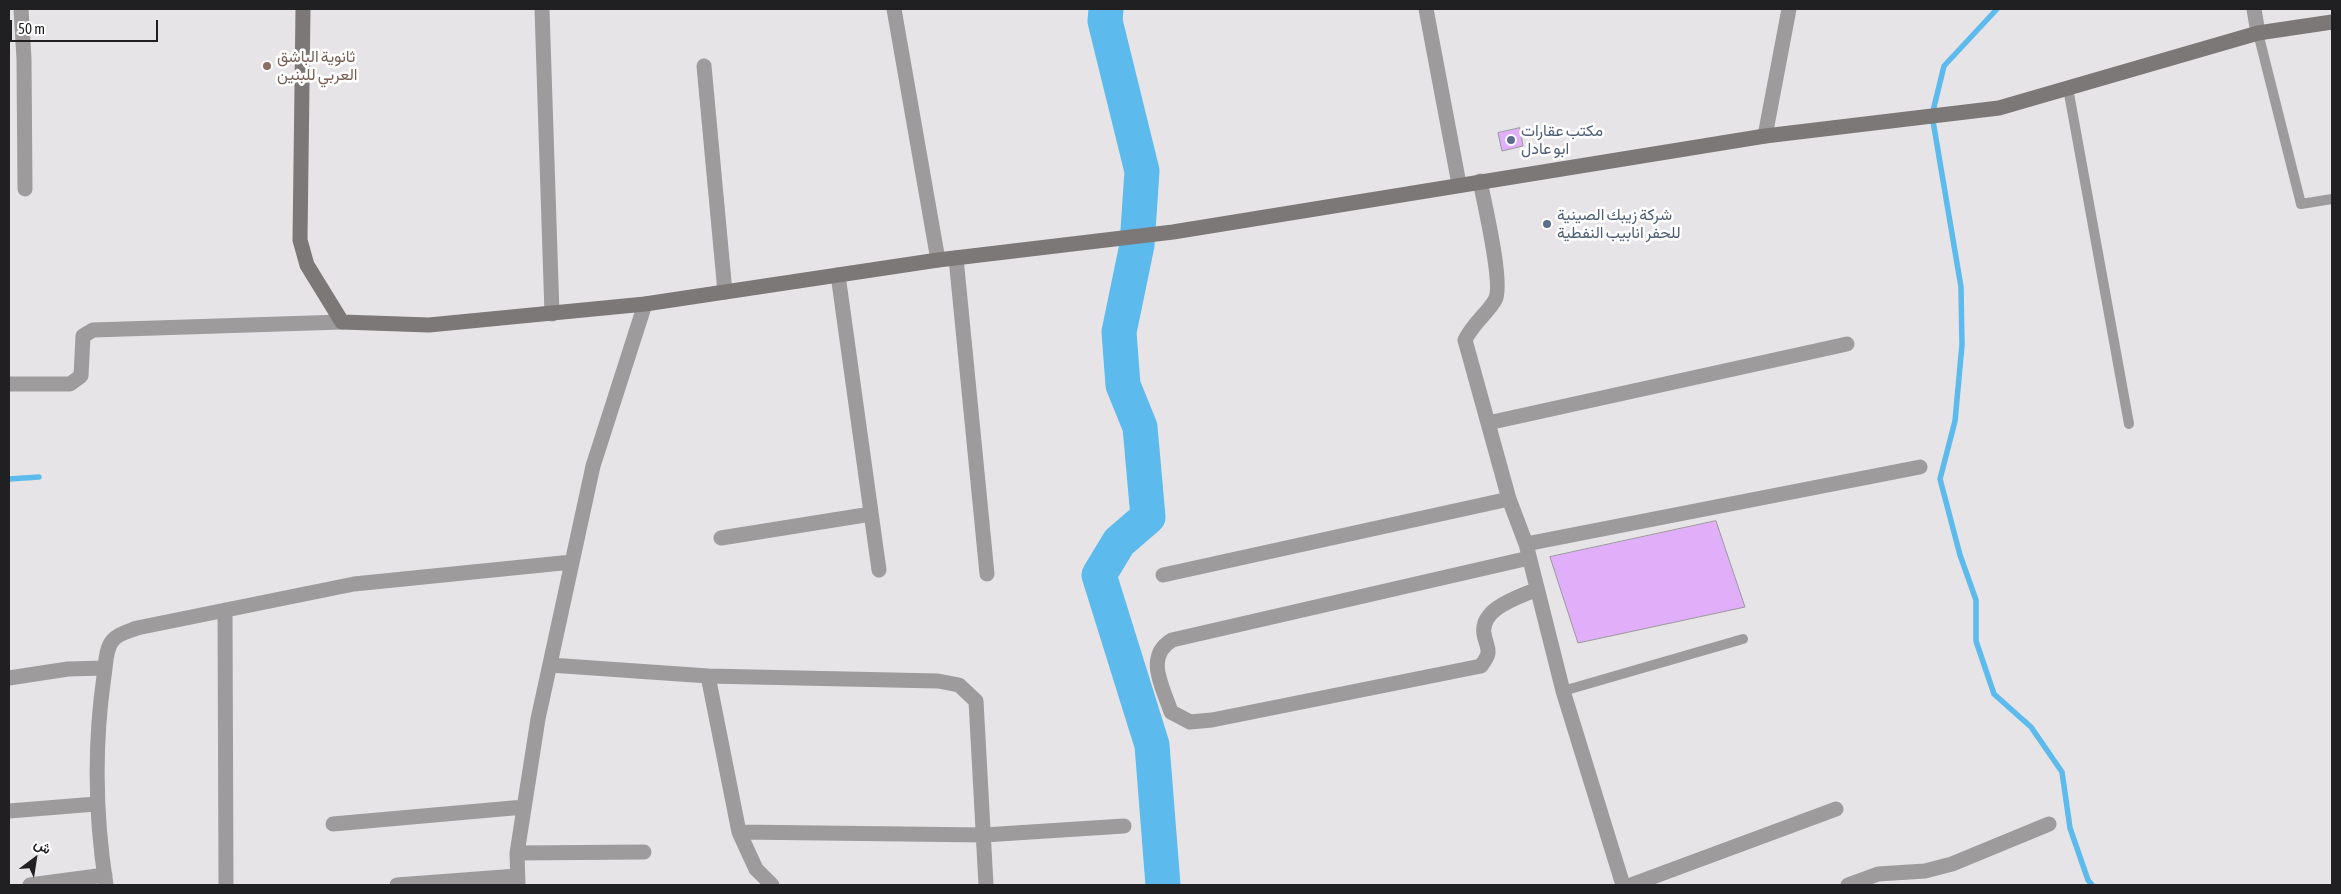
<!DOCTYPE html>
<html>
<head>
<meta charset="utf-8">
<style>
  body { margin:0 }
  #map { position:relative; width:2341px; height:894px; overflow:hidden; background:#e7e4e8; font-family:"Asap Condensed",Vazirmatn,sans-serif }
  canvas { display:block }
  .frame { position:absolute; inset:0; border:10px solid #201f21; pointer-events:none }
  .north { position:absolute; left:10px; top:834px; width:50px; height:50px; -webkit-text-stroke:4px #fff; paint-order:stroke; rotate:31deg; font-size:14px; font-weight:700; line-height:20px; text-align:center; color:#201f21 }
  .north::after { content:''; display:block; margin:auto; width:18px; height:22px; background:#201f21; clip-path:polygon(50% 0,100% 100%,50% 72%,0 100%) }
  .scale { position:absolute; left:10px; top:20px; width:148px; height:22px; box-sizing:border-box; border:2px solid #201f21; border-top:0; padding-left:6px; font-size:15px; line-height:18px; white-space:nowrap; color:#201f21; -webkit-text-stroke:4px #fff; paint-order:stroke }
</style>
</head>
<body>
<div id="map">
<canvas width="2341" height="894"></canvas>
<div class="frame"></div>
<div class="north">ش</div>
<div class="scale">50 m</div>
</div>
<script>
const ctx = document.querySelector('canvas').getContext('2d');
ctx.lineJoin = 'round';
function strokePath(path, color, width, dash) { ctx.strokeStyle = color; ctx.lineWidth = width; ctx.lineCap = dash ? 'butt' : 'round'; ctx.setLineDash(dash || []); ctx.stroke(path); }
function fillPath(path, color) { ctx.fillStyle = color; ctx.fill(path, 'evenodd'); }
function write(font, color, halo, rows, align = 'center') {
  ctx.font = font + ' "Asap Condensed",Vazirmatn,sans-serif'; ctx.lineWidth = 5; ctx.setLineDash([]); ctx.textBaseline = 'middle'; ctx.strokeStyle = halo; ctx.fillStyle = color; for (const [text, x, y, turn = 0] of rows) {
    ctx.save(); ctx.translate(x, y); ctx.rotate((+turn || 0) * Math.PI / 180); ctx.textAlign = isNaN(turn) ? turn : align; if (halo) ctx.strokeText(text, 0, 0); ctx.fillText(text, 0, 0); ctx.restore();
  }
}
strokePath(new Path2D(`
  M1997,9L1944,66L1932,115L1961,287L1962,345L1955,421L1940,479L1960,555L1976,600V641L1994,694L2031,727L2062,772L2070,828L2088,880L2092,885
  M9,479L39,477`), '#5cbaec', 5.5);
strokePath(new Path2D(`
  M1106,9L1105,21L1142,171L1137,245L1119,332L1123,385L1140,427L1148,517L1119,542L1099,575L1152,745L1163,885`), '#5cbaec', 35);
const building = new Path2D(`
  M1520,128L1523,146L1502,151L1498,133Z
  M1716,521L1745,607L1578,643L1550,557Z`);
fillPath(building, '#e1aff9');
strokePath(building, '#99979b', 1);
strokePath(new Path2D(`
  M2258,33L2301,204L2332,199
  M2068,88L2129,424
  M1563,691L1743,639`), '#9d9b9b', 10);
strokePath(new Path2D(`
  M21,9L24,59L25,189
  M542,9L552,314
  M894,9L938,260
  M1426,9L1459,184
  M2254,9L2258,33
  M704,66L725,292
  M1765,136L1789,9
  M1480,181C1484,202 1504,285 1495,300C1487,314 1474,322 1465,340L1509,499L1526,544L1563,691L1623,885
  M956,258L987,574
  M838,275L879,570
  M9,384H70L81,376L83,336L93,330L342,322
  M1488,423L1847,344
  M721,538L871,514
  M1526,544L1920,467
  M1529,558L1172,640C1144,657 1163,687 1171,712L1190,722L1212,720L1481,666C1493,650 1487,650 1484,634C1480,608 1519,597 1537,589
  M1163,575L1509,499
  M225,610L226,885
  M550,665L708,676L938,681L959,685L976,701L986,885
  M708,676L739,832L756,869L772,885
  M9,678L68,669L105,668
  M9,811L96,804
  M333,824L524,807
  M739,832L984,835L1124,826
  M517,853L644,852
  M30,885L105,875
  M106,885C95,815 94,746 104,676C106,665 105,649 113,640C119,633 130,631 137,628L354,584L572,562
  M397,885L517,876
  M518,885L517,853L538,719L593,466L645,304
  M1631,885L1836,809
  M1848,885L1878,874L1925,871L1952,864L2049,824`), '#9d9b9b', 15);
strokePath(new Path2D(`
  M303,9L300,240L307,265L342,322L429,325L645,304L938,260L1173,232L1765,136L1999,108L2258,33L2332,22`), '#7b7877', 15);
for (const [x, y, r, color] of [
  [267,66,5,"#8d6e63"],
  [1511,140,5,"#5c6f8a"],
  [1547,224,5,"#5c6f8a"]
]) { const dot = new Path2D(); dot.arc(x, y, r, 0, 2 * Math.PI); ctx.fillStyle = color; ctx.fill(dot); strokePath(dot, '#fff', 2); }
write('16px', '#785e54', '#fff', [
  ["ثانوية الباشق",277,57],
  ["العربي للبنين",277,75]
], 'left');
write('16px', '#4e5e75', '#fff', [
  ["مكتب عقارات",1521,131],
  ["ابو عادل",1521,149],
  ["شركة زيبك الصينية",1557,215],
  ["للحفر انابيب النفطية",1557,233]
], 'left');
</script>
</body>
</html>
